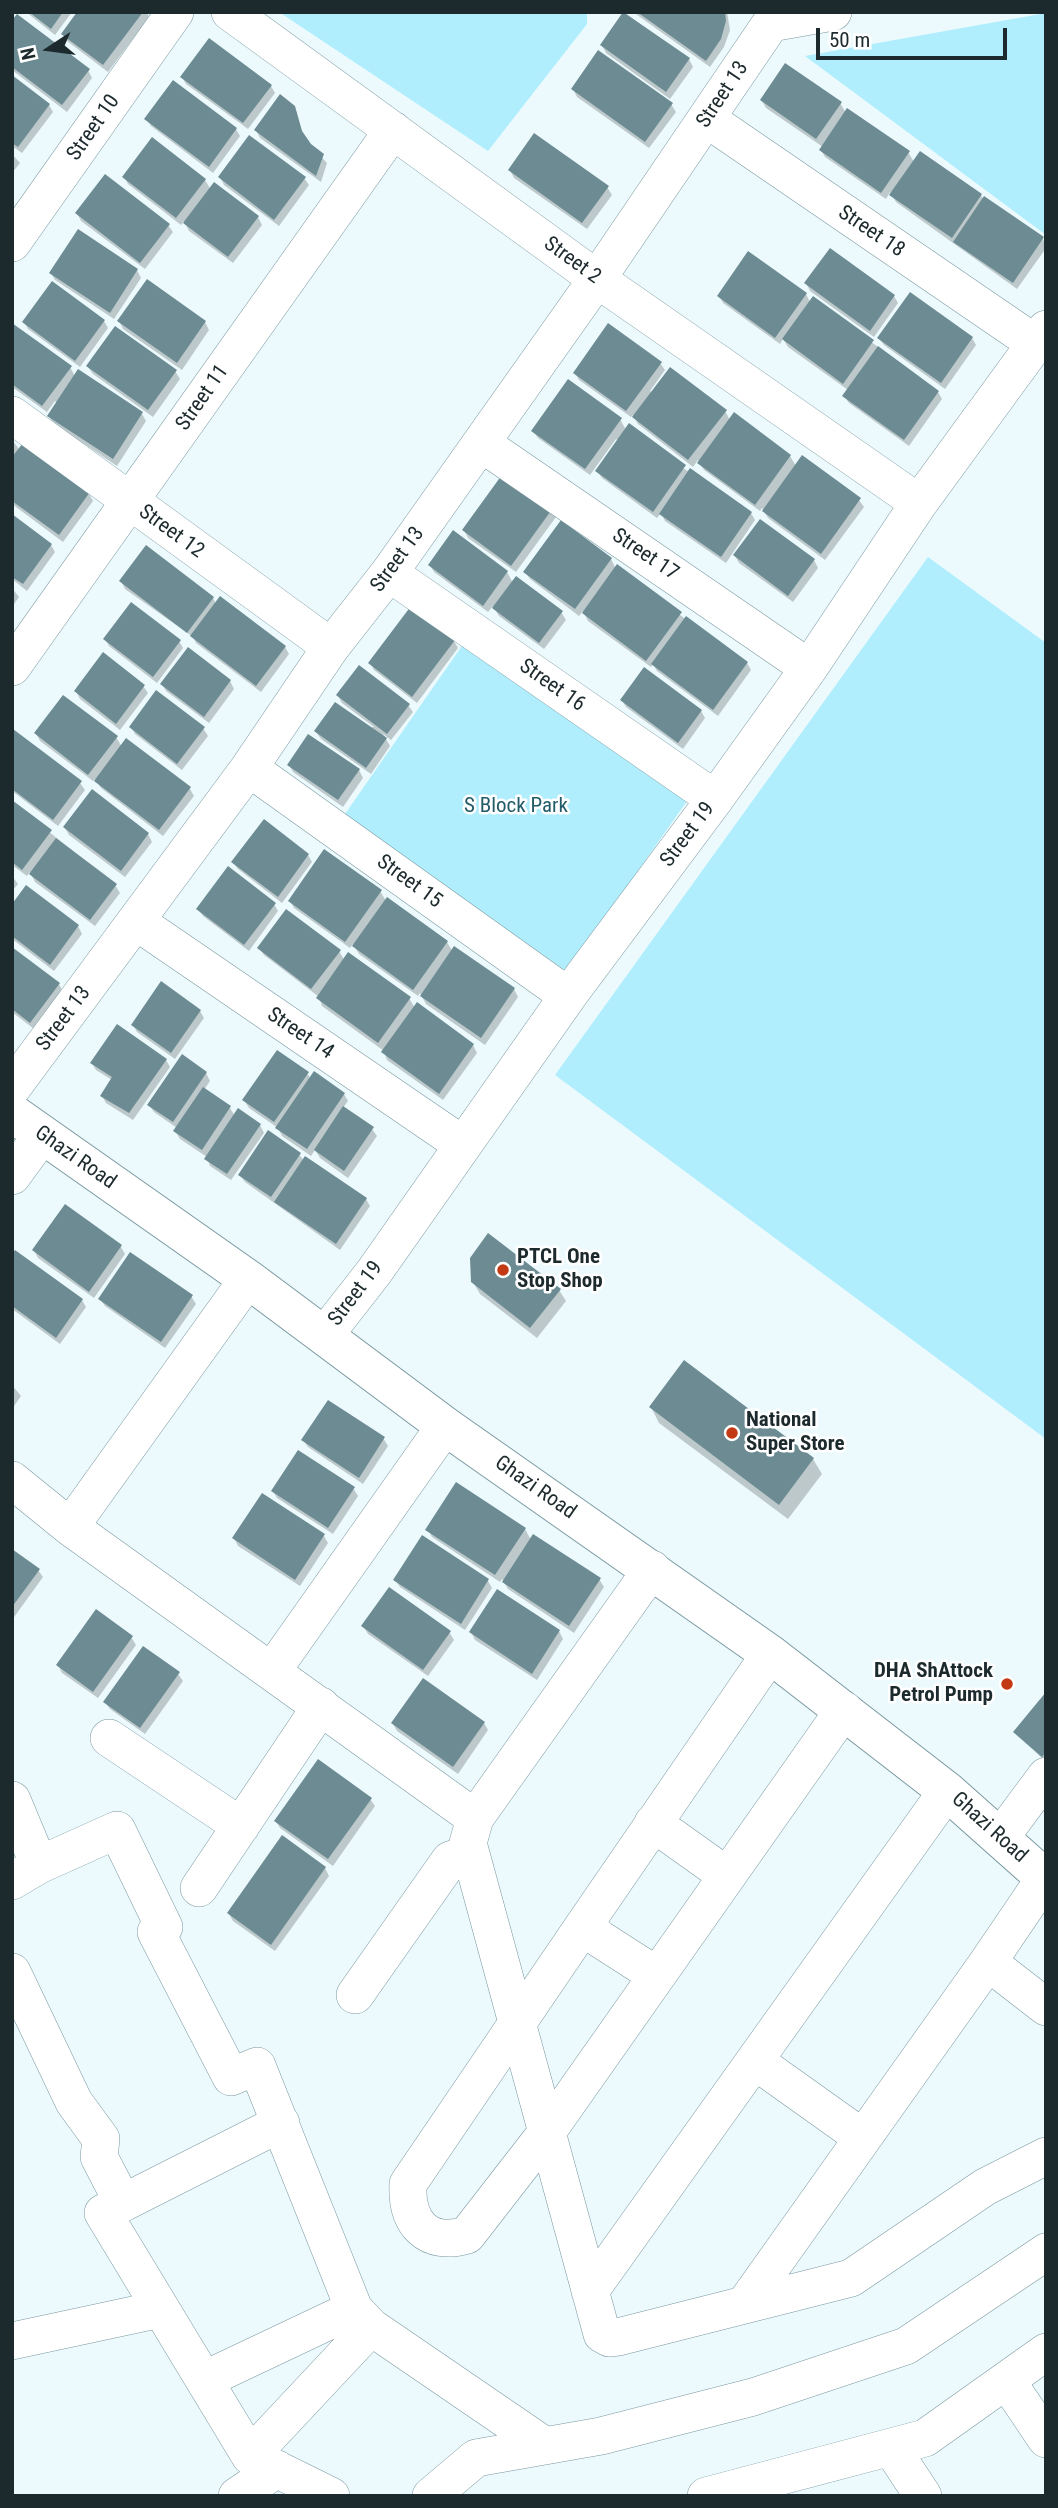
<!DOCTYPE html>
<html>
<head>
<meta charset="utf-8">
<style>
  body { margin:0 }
  #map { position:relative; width:1058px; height:2508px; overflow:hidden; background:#ecfafd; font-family:"Roboto Condensed",sans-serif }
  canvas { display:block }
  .frame { position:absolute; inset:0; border:14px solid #1d2a2d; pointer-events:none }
  .north { position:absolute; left:14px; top:14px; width:70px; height:70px; -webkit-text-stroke:5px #fff; paint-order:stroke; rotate:257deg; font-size:19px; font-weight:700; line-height:28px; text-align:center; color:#1d2a2d }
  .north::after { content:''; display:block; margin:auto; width:24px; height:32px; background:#1d2a2d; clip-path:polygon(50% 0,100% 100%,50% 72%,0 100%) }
  .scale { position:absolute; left:816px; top:28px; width:191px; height:32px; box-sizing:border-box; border:4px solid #1d2a2d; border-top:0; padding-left:9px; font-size:21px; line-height:24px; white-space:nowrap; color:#1d2a2d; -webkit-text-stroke:5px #fff; paint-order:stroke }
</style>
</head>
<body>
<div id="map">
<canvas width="1058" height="2508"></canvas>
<div class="frame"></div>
<div class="north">N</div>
<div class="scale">50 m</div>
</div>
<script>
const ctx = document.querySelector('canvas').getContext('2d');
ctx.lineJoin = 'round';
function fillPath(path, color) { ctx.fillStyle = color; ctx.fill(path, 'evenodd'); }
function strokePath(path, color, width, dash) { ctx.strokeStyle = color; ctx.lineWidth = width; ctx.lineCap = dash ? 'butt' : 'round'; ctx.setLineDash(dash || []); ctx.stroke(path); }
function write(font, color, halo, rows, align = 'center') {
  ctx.font = font + ' "Roboto Condensed",sans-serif'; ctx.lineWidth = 5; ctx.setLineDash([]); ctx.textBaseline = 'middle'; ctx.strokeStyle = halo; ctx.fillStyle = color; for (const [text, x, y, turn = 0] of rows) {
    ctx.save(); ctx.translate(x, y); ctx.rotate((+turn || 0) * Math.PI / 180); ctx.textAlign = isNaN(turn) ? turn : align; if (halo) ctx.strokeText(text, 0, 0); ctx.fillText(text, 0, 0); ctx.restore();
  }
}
fillPath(new Path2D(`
  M279,12H587V24L488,151Z
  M1046,13V235L805,56Z
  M928,557L1046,643V1439L555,1075Z
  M464,643L687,801L567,972L345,814Z`), '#b0eefd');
fillPath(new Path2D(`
  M26,12H72L55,35Z
  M79,12H147L149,17L108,72L67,41L63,34Z
  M633,12H727L730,30L724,47L710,67Z
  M625,13L689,59L693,67L670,99L606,53L602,45Z
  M12,23L88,70L92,78L67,112L12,70Z
  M12,77L49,105L53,112L22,153L12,146Z
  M182,77L271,86L275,93L248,129L186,84Z
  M573,89L671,104L676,112L649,148L577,97Z
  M762,101L840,103L846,113L908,152L914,162L981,195L984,201L1043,239L1046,248L1017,289L896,202L890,192L886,199L825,157L821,150L823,147L766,108Z
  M293,107L305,139L327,163L321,182L260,138L256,130Z
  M146,119L236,129L240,136L213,173L151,126Z
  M12,154L20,163L12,173Z
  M510,170L607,187L612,195L587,229L514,178Z
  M124,177L205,180L211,190L258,217L262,225L233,263L189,231L184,221L181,225L128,184Z
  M220,177L304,178L309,185L279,226L224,185Z
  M77,213L168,225L173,232L145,269L81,221Z
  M137,270L141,278L114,319L55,280L51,273Z
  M806,283L894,296L898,303L874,337L810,291Z
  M806,294L810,302L813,298L938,392L942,399L909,446L849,403L844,396L848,390L788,347L783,339L780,344L723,303L719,296Z
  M104,321L108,328L80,367L28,329L24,322Z
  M119,321L205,322L209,330L182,370L123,329Z
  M12,325L70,367L75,376L142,414L146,421L117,466L53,423L49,416L57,403L55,401L47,412L12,387Z
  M879,338H972L976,345L945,389L884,345Z
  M660,363L665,370L650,391L653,393L725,411L730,420L790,456L796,466L859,500L864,507L825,560L768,518L762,508L760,511L704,470L698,460L693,467L638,424L633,415L631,417L579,380L575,373Z
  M88,367L175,371L180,379L153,417L93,374Z
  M620,419L626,430L751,513L755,520L726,563L665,521L661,513L657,518L602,478L597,471L619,441L616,439L590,475L538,438L533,431Z
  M12,440L20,450L89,494L93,501L63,542L12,504Z
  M504,474L556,517L516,572L468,538L464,530Z
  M12,516L51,545L55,552L27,591L12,579Z
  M453,533L507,572L513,583L561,612L566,620L544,649L499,616L493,606L488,612L434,572L430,565Z
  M735,556L814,560L818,568L793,602L739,563Z
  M611,559L616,569L747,663L751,670L718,716L657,671L653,664L651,667L588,621L583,611L579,616L530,579L525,572Z
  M121,581L213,598L216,604L285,647L289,654L261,692L196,643L193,637L125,589Z
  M12,588L19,597L12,607Z
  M105,639L179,641L183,648L157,683L109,646Z
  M454,641L458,648L417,703L374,670L370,663Z
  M230,681L234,689L209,723L166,691L162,684Z
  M143,686L148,693L120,730L80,699L76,691Z
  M338,696L408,705L413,712L391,740L383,734L390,746L371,774L321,739L316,732L374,727L342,703Z
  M622,700L701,711L705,718L683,749L626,707Z
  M131,727L203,728L208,736L182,770L135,734Z
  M14,732L80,783L85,790L58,826L12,791Z
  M36,733L116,737L122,747L190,789L194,796L163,836L101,788L95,779L93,781L40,741Z
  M289,765L359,770L363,778L343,807L293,772Z
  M12,802L115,885L120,893L95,926L35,882L30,872L27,876L12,865Z
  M65,828L148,834L152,842L125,877L69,835Z
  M308,855L312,862L282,903L238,869L233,862Z
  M12,876L18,884L12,891Z
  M380,891L386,901L447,942L453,952L514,989L518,997L485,1045L426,1004L420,993L418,996L359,954L353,944L350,948L294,908L290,901Z
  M274,904L278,911L249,951L203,916L198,909Z
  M12,907L78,926L82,934L54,971L12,939Z
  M259,948L339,951L345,961L409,998L415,1008L473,1045L477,1053L443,1100L387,1060L384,1051L322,1006L319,997L264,955Z
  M12,949L59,984L63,992L34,1029L12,1012Z
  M200,1011L204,1018L175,1059L137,1032L133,1025Z
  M182,1057L206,1073L210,1081L204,1090L230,1108L235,1116L260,1125L264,1133L231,1180L210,1166L207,1157L180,1139L175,1131L177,1128L154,1112L149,1105Z
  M166,1060L170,1067L133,1120L106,1103L102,1096L112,1080L96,1070L92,1063Z
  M307,1073L311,1079L344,1094L348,1101L343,1108L372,1129L377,1136L348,1178L320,1158L315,1150L311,1156L282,1136L278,1128L249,1108L244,1100Z
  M299,1154L304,1161L366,1199L370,1206L340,1250L245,1182L240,1175Z
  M65,1206L121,1247L125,1254L94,1298L38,1258L34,1250Z
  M12,1257L82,1300L86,1307L60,1344L12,1309Z
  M473,1282L559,1290L566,1301L537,1338L480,1294Z
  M191,1296L196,1304L165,1348L105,1306L100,1299Z
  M12,1385L21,1396L12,1409Z
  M651,1407L813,1459L822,1474L788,1519L659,1423Z
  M383,1438L388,1446L363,1484L308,1447L303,1440Z
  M353,1488L358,1496L333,1534L277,1498L273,1491Z
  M525,1529L531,1540L599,1579L604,1587L574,1633L508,1589L502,1579L500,1582L432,1537L428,1530Z
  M324,1536L328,1543L300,1586L238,1546L234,1538Z
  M423,1538L488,1581L492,1588L465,1630L400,1587L395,1580Z
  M12,1551L38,1570L43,1577L12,1620Z
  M363,1626L449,1632L454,1640L428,1676L368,1634Z
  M559,1631L563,1639L537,1680L475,1640L471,1632Z
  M131,1637L136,1645L98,1698L62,1673L58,1665Z
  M178,1674L183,1681L145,1734L110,1709L105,1702Z
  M1046,1695V1762L1015,1733Z
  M484,1723L488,1730L458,1774L397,1731L393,1724Z
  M370,1799L375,1806L333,1866L280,1828L276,1821Z
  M325,1868L329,1876L275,1951L233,1921L229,1914Z`), '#0003');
fillPath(new Path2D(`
  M29,12H63L51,29Z
  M77,12H143L103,65L61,34Z
  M623,12L690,58L666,92L600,45Z
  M637,12H725L726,21L721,39L706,61Z
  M17,14L90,69L62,105L12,67V20Z
  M209,38L272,85L243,123L180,77Z
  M598,50L673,103L645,142L571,89Z
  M785,63L842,102L816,139L760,100Z
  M12,75L50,104L18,147L12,143Z
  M173,80L237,128L209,167L144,119Z
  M280,94L295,106L302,131L311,144L324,154L316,176L254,130Z
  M847,108L910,151L881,193L819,150Z
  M534,133L609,186L582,223L508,170Z
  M249,135L306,177L274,220L218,177Z
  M152,137L206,179L176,218L122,177Z
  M920,151L982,194L952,238L889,195Z
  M105,174L170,224L140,263L75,213Z
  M214,182L259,216L228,257L183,223Z
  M984,196L1044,237L1013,283L953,242Z
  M78,229L138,269L110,313L49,273Z
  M830,248L895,295L870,331L804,283Z
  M748,251L807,293L775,338L717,296Z
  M147,279L206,321L177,363L117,321Z
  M52,281L105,320L75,361L22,322Z
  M910,292L973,337L941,383L877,338Z
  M813,296L874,340L843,384L782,339Z
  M12,323L72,366L42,406L12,384Z
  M608,323L662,362L626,411L573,373Z
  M115,326L177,370L148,410L86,366Z
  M878,346L939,391L904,440L842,396Z
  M670,367L727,410L688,460L632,417Z
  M78,369L143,412L113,459L47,416Z
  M568,379L622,418L585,469L531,431Z
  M734,412L791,455L755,505L697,463Z
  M629,423L686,465L653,512L595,471Z
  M23,443L90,492L59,535L12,501V457Z
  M802,455L861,498L821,554L762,511Z
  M690,468L752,512L721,557L659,514Z
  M504,472L553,508L511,566L462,530Z
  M12,514L52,544L23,584L12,577Z
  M760,519L815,559L788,596L733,555Z
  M561,520L612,558L575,609L523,572Z
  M453,530L508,571L483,606L428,565Z
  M146,545L214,597L187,633L119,581Z
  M617,564L682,612L646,661L582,613Z
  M516,576L563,611L539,643L492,608Z
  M220,596L286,646L256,686L190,636Z
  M131,602L181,640L153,677L103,639Z
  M411,606L455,640L412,697L368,663Z
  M686,616L748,662L713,710L651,664Z
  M188,647L231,680L204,717L160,684Z
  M103,652L145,685L116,724L74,691Z
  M359,665L410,704L387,734L336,695Z
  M644,667L702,710L678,743L620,700Z
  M156,690L205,727L177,764L129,727Z
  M63,695L118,736L88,775L34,733Z
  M335,702L387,738L366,768L314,731Z
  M13,729L82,781L53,820L12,789Z
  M308,734L360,769L338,800L287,765Z
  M126,738L191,787L159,830L94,781Z
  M92,789L149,833L121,871L63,827Z
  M12,800L52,830L22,870L12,862Z
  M264,819L309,854L278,897L231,862Z
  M56,838L117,884L90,920L29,874Z
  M324,849L382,890L345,942L288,901Z
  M228,866L276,903L244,945L196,909Z
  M26,885L79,925L50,965L12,936V904Z
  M387,897L448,941L413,990L352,946Z
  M286,909L341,950L311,989L257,948Z
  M454,946L515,988L481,1038L420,996Z
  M12,947L60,983L30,1023L12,1009Z
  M348,952L411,997L378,1043L316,998Z
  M161,981L201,1010L171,1053L131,1025Z
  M417,1002L474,1044L439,1094L381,1052Z
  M117,1024L167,1059L129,1113L100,1096L112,1077L90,1063Z
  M277,1050L309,1072L274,1122L242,1100Z
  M182,1054L207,1072L173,1122L147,1105Z
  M314,1071L345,1093L307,1149L275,1128Z
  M203,1087L231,1106L202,1150L173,1131Z
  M343,1106L374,1127L344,1171L314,1150Z
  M238,1108L261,1124L227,1174L204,1159Z
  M268,1130L301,1153L271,1197L238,1175Z
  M305,1156L367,1198L336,1244L274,1202Z
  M65,1204L122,1245L89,1292L32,1250Z
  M488,1233L561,1289L530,1328L471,1282L470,1258Z
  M15,1250L83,1299L56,1338L12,1306V1254Z
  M130,1252L193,1295L161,1342L98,1299Z
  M684,1360L814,1458L779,1505L649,1407Z
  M328,1400L385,1437L359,1478L301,1440Z
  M298,1450L355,1487L328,1528L271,1491Z
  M456,1482L526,1528L495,1575L425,1530Z
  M262,1493L325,1534L295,1580L232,1538Z
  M533,1534L601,1578L569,1626L502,1582Z
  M422,1535L489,1579L461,1624L393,1580Z
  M12,1549L40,1569L12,1607Z
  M389,1587L451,1631L423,1670L361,1626Z
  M497,1589L560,1630L532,1674L469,1632Z
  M96,1609L133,1636L93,1692L56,1665Z
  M143,1646L180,1672L140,1728L103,1702Z
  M423,1678L485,1722L453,1767L391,1723Z
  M1046,1692V1752L1042,1757L1013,1732Z
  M318,1759L372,1798L328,1859L274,1821Z
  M282,1835L326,1867L271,1945L227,1913Z`), '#6c8b93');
const minor = new Path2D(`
  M230,12L597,279L919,503
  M771,23L833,12
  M707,119L1036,344
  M12,243L175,12
  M12,415L331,647
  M481,443L809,668
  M389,573L715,799
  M12,667L393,130
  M249,768L568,996
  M137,922L463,1145
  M12,1088L249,768L331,647L389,573L597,279L771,23
  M12,1176L42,1135
  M324,1336L374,1272L568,996L715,799L809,668L919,503L1046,329
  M12,1480L70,1527L475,1818
  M70,1527L248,1279
  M652,1569L475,1818L468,1843L602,2334L609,2338L618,2337L851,2278L985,2187L1046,2156
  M272,1671L445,1426
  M109,1738L241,1826
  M12,1800L39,1865
  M653,1823L726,1875
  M1000,1838L1046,1776
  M12,1881L39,1865L117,1830L164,1927L156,1932L231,2077L257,2066L354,2309L371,2327L545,2446
  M199,1888L321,1706
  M584,1925L408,2184C406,2223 427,2247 467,2235L547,2132L844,1710
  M988,1962L1045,1878
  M12,1972L74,2102L101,2139L99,2157L123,2203
  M656,1975L600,1939L584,1925L770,1654
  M355,1995L450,1860L469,1853
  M755,2061L863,2138
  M281,2123L103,2213L250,2456L331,2496
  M590,2291L947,1791
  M745,2304L988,1962L1046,2007
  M12,2341L161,2309
  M204,2380L354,2309
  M1007,2381L1046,2439
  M892,2449L923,2496
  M250,2456L371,2327
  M237,2496L277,2469
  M431,2496L476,2458L601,2436L753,2397L906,2346L1046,2252
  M706,2496L925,2438L1046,2352`);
const major = new Path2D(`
  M12,1113L248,1279L445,1426L770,1654L947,1791L1046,1879`);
strokePath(minor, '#7998a0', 38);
strokePath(major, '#7998a0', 40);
strokePath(minor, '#fff', 37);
strokePath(major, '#fff', 38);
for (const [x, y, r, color] of [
  [503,1270,7,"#c23914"],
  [732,1433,7,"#c23914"],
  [1007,1684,7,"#c23914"]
]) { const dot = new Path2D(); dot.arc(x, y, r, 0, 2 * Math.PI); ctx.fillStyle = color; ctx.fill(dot); strokePath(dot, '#fff', 2.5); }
write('21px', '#1d2a2d', '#fff', [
  ["Street 13",723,95,-56],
  ["Street 10",94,128,-55],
  ["Street 18",871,232,34],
  ["Street 2",572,261,36],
  ["Street 11",203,398,-55],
  ["Street 12",171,532,36],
  ["Street 17",645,555,34],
  ["Street 13",398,560,-54],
  ["Street 16",552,686,35],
  ["Street 19",688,835,-53],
  ["Street 15",409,882,36],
  ["Street 13",64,1019,-53],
  ["Street 14",300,1034,34],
  ["Ghazi Road",75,1158,35],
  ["Street 19",356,1294,-53],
  ["Ghazi Road",535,1488,35],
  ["Ghazi Road",989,1828,42]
]);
write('21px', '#225c68', '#fff', [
  ["S Block Park",516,807]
]);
write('bold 21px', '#1d2a2d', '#fff', [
  ["PTCL One",517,1258],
  ["Stop Shop",517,1282],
  ["National",746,1421],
  ["Super Store",746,1445],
  ["DHA ShAttock",993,1672,"right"],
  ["Petrol Pump",993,1696,"right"]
], 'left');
</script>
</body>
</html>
